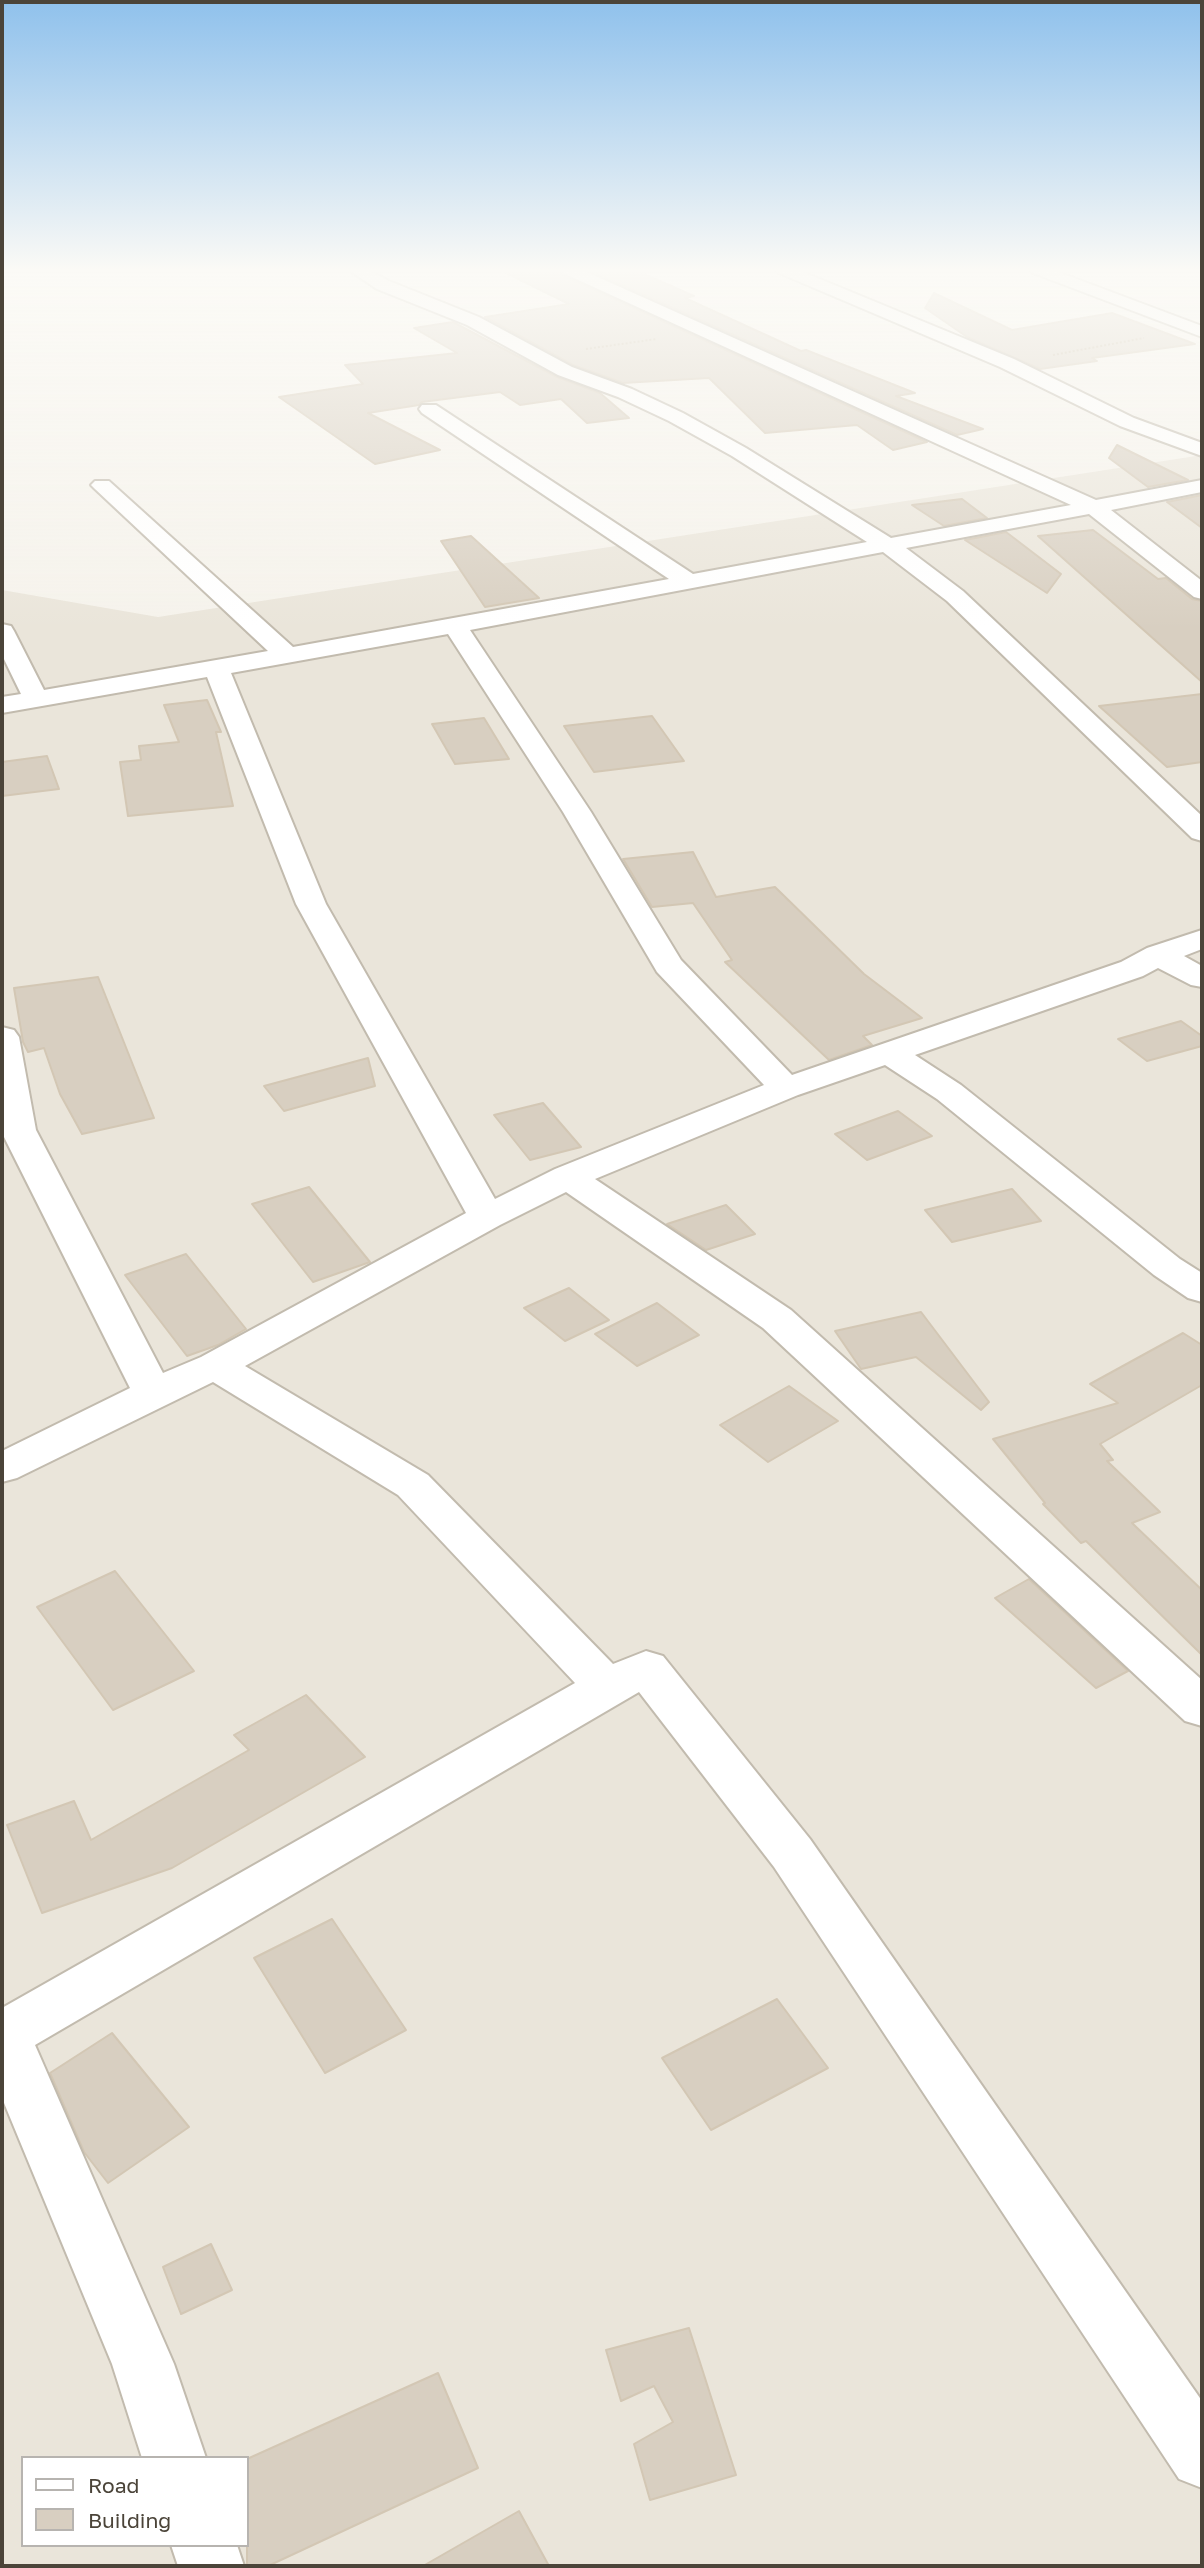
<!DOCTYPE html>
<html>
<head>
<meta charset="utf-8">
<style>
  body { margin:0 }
  #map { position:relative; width:1204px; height:2568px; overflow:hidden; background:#f6f3ec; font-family:"Golos Text",sans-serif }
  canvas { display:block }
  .frame { position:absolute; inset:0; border:4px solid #4b4439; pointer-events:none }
  .legend { position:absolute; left:21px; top:2456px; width:228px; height:91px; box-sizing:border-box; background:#fff; border:2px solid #b7b4b0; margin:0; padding:9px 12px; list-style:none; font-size:21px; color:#4b4439 }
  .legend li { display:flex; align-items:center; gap:14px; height:35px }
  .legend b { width:35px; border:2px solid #b7b4b0 }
</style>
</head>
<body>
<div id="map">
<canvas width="1204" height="2568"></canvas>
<div class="frame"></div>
<ul class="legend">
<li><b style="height:9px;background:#fff"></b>Road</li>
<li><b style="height:19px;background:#d8cfc1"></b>Building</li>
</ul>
</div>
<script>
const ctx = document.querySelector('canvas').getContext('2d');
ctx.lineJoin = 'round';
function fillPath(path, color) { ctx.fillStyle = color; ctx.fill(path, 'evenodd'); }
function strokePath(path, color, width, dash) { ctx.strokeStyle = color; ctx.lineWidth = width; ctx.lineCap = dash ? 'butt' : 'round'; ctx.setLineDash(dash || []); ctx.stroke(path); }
fillPath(new Path2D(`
  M1202,455V2566H2V590L158,617ZM23,2458H247V2545H23Z`), '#eae5da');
const building = new Path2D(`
  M500,270H558L562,275L927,442L893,450L857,425L765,433L709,378L623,383L573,365L485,317L569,304Z
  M588,270H646V275L694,296L685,298L801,351L806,350L915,393L896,396L983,429L957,435Z
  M934,293L1012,330L1112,313L1195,344L1092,358L1097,361L1040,369L967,337L925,308Z
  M453,322L557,377L600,393L629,418L587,423L561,399L520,405L500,392L422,402L419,405L368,413L440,450L375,464L279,397L363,384L345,365L457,353L414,328Z
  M1117,445L1188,480L1148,487L1109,458Z
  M1202,495V528L1167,502Z
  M962,499L987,518L944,526L912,505Z
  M1093,530L1158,579L1166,578L1192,599L1202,601V682L1038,536Z
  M1006,532L1061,574L1047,593L965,540Z
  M471,536L539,598L485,607L441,541Z
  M1202,694V762L1167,767L1099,706Z
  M207,700L221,732H216L233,806L128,816L120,762L141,760L139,746L179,742L164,705Z
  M652,716L684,761L594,772L564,726Z
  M484,718L509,759L455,764L432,724Z
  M47,756L59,789L2,796V762Z
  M693,852L716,897L775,887L864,974L922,1018L863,1036L872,1045L829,1060L725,962L732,960L693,903L652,907L623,859Z
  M98,977L154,1118L82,1134L60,1094L44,1048L28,1052L23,1042L14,988Z
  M1181,1021L1202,1036V1046L1147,1061L1118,1039Z
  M368,1058L375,1086L284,1111L264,1086Z
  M543,1103L581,1147L530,1160L494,1115Z
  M898,1111L932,1136L867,1160L835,1134Z
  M309,1187L370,1262L313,1282L252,1204Z
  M1012,1189L1041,1221L952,1242L925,1210Z
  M726,1205L755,1234L706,1250L667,1224Z
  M186,1254L246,1329L218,1345L187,1356L125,1275Z
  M569,1288L609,1320L565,1341L524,1308Z
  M657,1303L699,1335L637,1366L595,1334Z
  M921,1312L989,1402L981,1410L916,1357L861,1369L835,1331Z
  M1183,1333L1202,1345V1385L1100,1444L1113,1460L1107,1461L1160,1512L1132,1523L1202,1590V1655L1086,1541L1081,1543L1043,1504L1045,1503L993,1439L1118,1403L1090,1384Z
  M789,1386L838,1421L768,1462L720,1425Z
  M115,1571L194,1671L113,1710L37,1607Z
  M1029,1579L1128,1671L1096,1688L995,1598Z
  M306,1695L365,1757L172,1868L42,1913L7,1825L74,1801L91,1840L249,1750L234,1735Z
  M332,1919L406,2030L325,2073L254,1958Z
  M777,1999L828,2068L711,2130L662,2058Z
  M112,2033L189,2127L108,2183L84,2152L50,2073Z
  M211,2244L232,2290L181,2314L163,2267Z
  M689,2328L736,2475L650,2500L634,2444L673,2422L654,2386L621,2401L606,2350Z
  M438,2373L478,2468L268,2566H247V2459Z
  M519,2511L549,2566H423Z`);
fillPath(building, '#d8cfc1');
strokePath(building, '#d3c7b4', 2);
const minor = new Path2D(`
  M349,270H368L389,281L479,317L572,367L632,389L683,413L746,448L891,538L1071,505L563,273L561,270H582L1096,500L1202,480V492L1111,510L1202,581V599L1194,597L1089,514L906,548L963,591L1202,816V841L1192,838L947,601L883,552L470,630L591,812L681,960L792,1075L1121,962L1147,948L1202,930V949L1184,956L1202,966V987L1191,985L1158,968L1143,976L915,1055L961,1085L1180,1259L1202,1273V1302L1188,1298L1154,1275L937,1099L885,1065L798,1095L595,1179L791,1310L1202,1680V1726L1185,1721L763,1328L566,1192L500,1225L245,1366L428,1475L613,1664L646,1651L663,1656L810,1839L1202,2401V2488L1179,2479L774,1867L639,1692L35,2045L174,2364L206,2458H142L112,2364L2,2098V2008L575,1683L398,1495L213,1382L17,1478L2,1482V1451L130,1388L2,1133V1027L14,1030L19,1037L36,1130L163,1373L201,1357L466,1213L296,904L207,677L2,713V697L21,694L2,655V624L11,626L14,631L44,690L268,651L95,489L91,485L95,481H109L293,647L669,579L422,413L419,409L422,405H436L693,574L867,542L732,456L669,421L618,397L558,375L467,325L377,289ZM448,634L563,812L657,972L764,1085L555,1169L495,1199L326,904L231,673Z
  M777,270H798L1014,359L1134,418L1202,443V456L1120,426L1000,367L779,273Z
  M1031,270H1053L1202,326V337L1033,273Z
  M171,2545H237L244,2566H178Z`);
strokePath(minor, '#c2bbae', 4);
strokePath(new Path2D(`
  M586,349L657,339
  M1053,355L1144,338`), '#c4b79f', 2, [2, 2]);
fillPath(minor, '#fff');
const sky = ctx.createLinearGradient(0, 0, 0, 629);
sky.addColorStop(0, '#8fc1ec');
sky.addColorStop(0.43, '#fbfaf6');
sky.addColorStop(1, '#fbfaf600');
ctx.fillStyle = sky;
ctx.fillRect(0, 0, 1204, 629);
</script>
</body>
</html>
